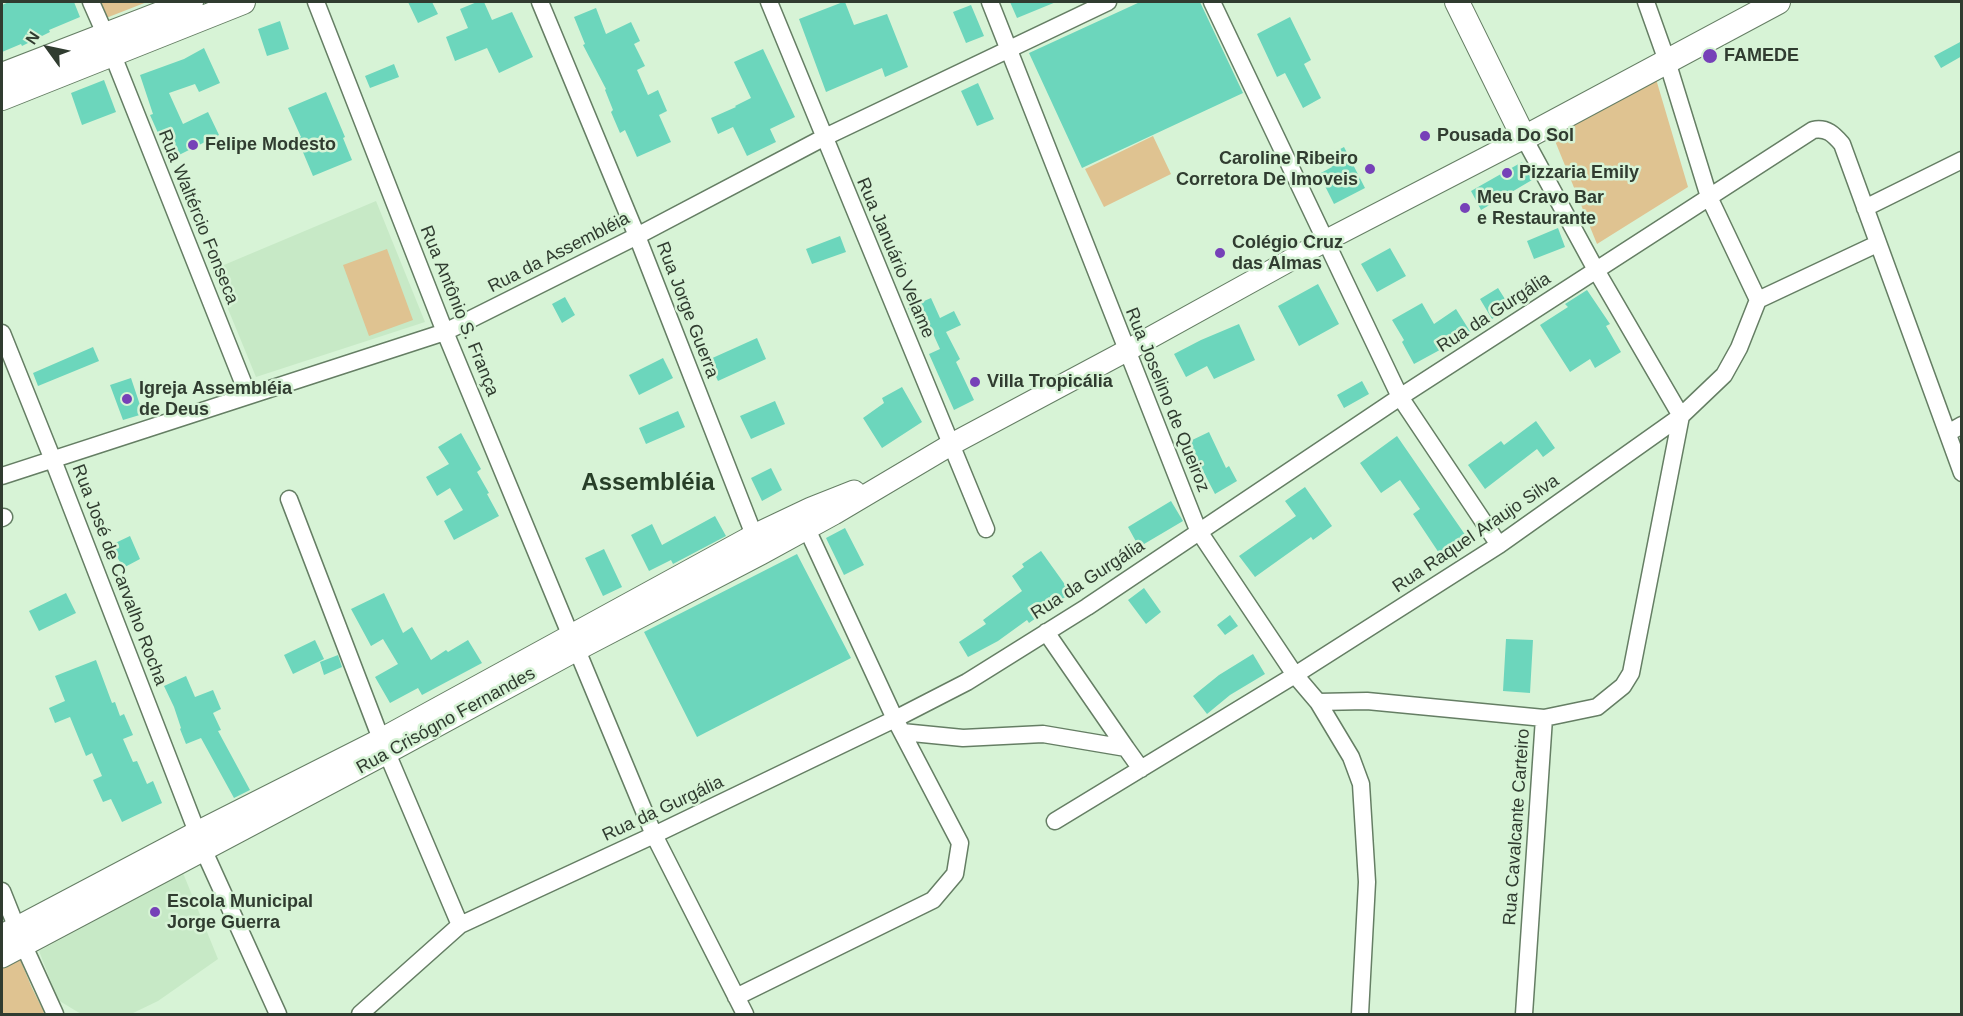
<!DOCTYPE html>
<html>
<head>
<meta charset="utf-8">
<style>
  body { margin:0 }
  #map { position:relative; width:1963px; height:1016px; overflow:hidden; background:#d7f3d6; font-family:Helvetica,sans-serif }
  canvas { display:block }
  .frame { position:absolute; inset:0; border:3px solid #303c30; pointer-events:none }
  .north { position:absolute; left:18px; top:18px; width:60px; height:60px; -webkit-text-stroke:4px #d7f3d6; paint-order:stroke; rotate:303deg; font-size:16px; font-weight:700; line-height:24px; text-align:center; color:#303c30 }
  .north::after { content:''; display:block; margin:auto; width:21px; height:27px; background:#303c30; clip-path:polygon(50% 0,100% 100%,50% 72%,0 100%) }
</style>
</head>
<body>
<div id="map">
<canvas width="1963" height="1016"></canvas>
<div class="frame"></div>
<div class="north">N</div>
</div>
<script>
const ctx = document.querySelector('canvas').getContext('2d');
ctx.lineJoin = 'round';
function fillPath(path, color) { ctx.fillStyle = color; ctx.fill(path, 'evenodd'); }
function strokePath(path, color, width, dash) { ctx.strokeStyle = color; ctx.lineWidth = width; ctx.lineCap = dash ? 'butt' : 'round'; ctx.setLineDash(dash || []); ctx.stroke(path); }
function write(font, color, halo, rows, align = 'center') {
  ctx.font = font + ' Helvetica,sans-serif'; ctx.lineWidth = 5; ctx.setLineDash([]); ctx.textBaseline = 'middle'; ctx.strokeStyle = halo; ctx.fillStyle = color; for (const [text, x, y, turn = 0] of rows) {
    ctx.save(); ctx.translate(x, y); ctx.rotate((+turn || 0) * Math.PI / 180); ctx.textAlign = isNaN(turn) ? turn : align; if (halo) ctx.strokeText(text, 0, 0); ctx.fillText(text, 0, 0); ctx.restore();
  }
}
fillPath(new Path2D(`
  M376,201L425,322L256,377L212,270Z
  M183,873L218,959L158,1001L131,1014H81L58,1000L39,951Z`), '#c7e9c6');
fillPath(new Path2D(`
  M99,2H147L106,18Z
  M1656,79L1688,187L1597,244L1553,136Z
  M1153,136L1171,174L1104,207L1085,169Z
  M387,249L413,320L369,336L343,265Z
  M19,957L32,988L44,1012L43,1014H2V965Z`), '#dfc391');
fillPath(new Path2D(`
  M9,2H74L80,17L49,30L50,32L22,46L21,44L2,52V5Z
  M408,2H432L438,14L418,23Z
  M477,2H484L492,20L512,12L533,57L499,73L487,48L455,61L446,37L468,28L460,9Z
  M843,2H845L854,25L887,14L908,67L885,77L882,68L826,92L799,19Z
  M1010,2H1056L1017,18Z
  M1140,2H1200L1243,93L1082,168L1029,53Z
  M971,5L984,36L966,43L953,12Z
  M596,8L606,34L631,22L640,41L634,44L645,66L637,70L648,95L658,90L667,111L659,115L671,142L637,157L625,130L620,133L611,112L613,110L605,90L606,89L583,45L585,44L574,17Z
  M1290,17L1311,60L1304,64L1321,98L1303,108L1285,73L1277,77L1257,34Z
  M280,21L289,49L267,56L258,29Z
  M1962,41V56L1941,68L1934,56Z
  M204,48L220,83L199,92L195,84L169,93L183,124L208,112L219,135L179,155L166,129L158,133L150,115L153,114L140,75L184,59Z
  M763,49L795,117L770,129L776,142L747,156L733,127L718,134L711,118L736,107L735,106L751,98L734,62Z
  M394,64L399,77L370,88L365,76Z
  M104,80L116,112L82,125L71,93Z
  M978,83L994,119L977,126L961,91Z
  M326,92L345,137L343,138L352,160L313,176L297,138L301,137L288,108Z
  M1344,147L1365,188L1334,204L1319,174L1332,167L1327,156Z
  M1522,162L1532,180L1481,210L1471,191Z
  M1558,228L1565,247L1534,259L1527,241Z
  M840,236L846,252L812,264L806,249Z
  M1390,248L1406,276L1377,292L1361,264Z
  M1318,284L1339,324L1299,346L1278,306Z
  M1498,288L1510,307L1492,319L1480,299Z
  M1587,290L1610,324L1606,326L1621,352L1595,368L1590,359L1570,372L1540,325L1568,307L1565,304Z
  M565,297L575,315L562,323L552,304Z
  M931,298L940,318L954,311L961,325L946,332L960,359L956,362L974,400L954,410L929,354L940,349L926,318L915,323L908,308Z
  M1422,303L1434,324L1456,309L1471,333L1414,364L1402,342L1404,340L1392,320Z
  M1239,324L1255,360L1214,379L1207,366L1186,377L1174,354L1201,340Z
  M757,338L766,359L718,381L708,360Z
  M93,347L99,361L38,386L33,373Z
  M663,358L673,378L639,395L629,375Z
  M131,378L143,414L123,420L110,385Z
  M1362,381L1369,394L1344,408L1337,395Z
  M902,387L922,422L882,448L863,418L884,403L882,398Z
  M775,401L785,424L751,439L740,416Z
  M678,411L685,427L646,444L639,428Z
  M1536,421L1555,448L1543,457L1537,449L1485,489L1468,465L1501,441L1504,445Z
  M1209,432L1226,468L1229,466L1237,481L1215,494L1188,442Z
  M461,433L481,469L477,472L489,493L487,494L499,516L454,540L444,521L463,510L450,488L437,496L426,477L449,464L438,447Z
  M1397,436L1468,539L1441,556L1413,514L1420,509L1400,480L1381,493L1360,463Z
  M771,468L782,490L762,501L751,478Z
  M1305,487L1332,526L1313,540L1311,537L1255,577L1239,556L1296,516L1285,501Z
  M1171,501L1183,521L1139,547L1128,527Z
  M715,516L726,536L673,564L671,560L649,571L631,535L652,524L662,545Z
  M845,528L864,565L844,575L826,538Z
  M130,536L140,559L123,568L111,545Z
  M604,549L622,587L603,596L585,558Z
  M1041,551L1071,593L1029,623L1027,620L998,641L968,657L959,642L986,624L983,620L1022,591L1012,576L1024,567L1022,564Z
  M797,554L851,658L697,737L644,632Z
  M1144,588L1161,612L1146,624L1128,600Z
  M66,593L76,613L39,631L29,611Z
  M384,593L403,633L412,627L431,660L446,650L448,652L468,640L482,663L422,695L418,688L390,703L375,677L398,664L383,639L371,646L351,609Z
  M1230,615L1238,626L1225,635L1217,625Z
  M1506,639L1533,640L1530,693L1503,691Z
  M315,640L324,659L293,674L284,655Z
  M1253,654L1265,674L1230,695L1207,714L1193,696L1219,675Z
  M338,655L342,667L324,675L320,662Z
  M96,660L112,703L115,702L120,716L124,714L133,735L123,739L133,762L137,761L147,784L153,781L162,803L122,822L111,799L103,802L93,780L102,776L92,753L86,756L70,717L55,723L49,708L65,701L55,676Z
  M186,676L195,697L213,690L221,709L213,713L221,730L218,731L250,790L234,798L201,738L186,744L180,729L181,728L174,707L164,686Z`), '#6cd6bc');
const minor = new Path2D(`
  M91,2L106,36
  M316,2L445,332L570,634
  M540,2L637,236L754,535
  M769,2L986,529
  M990,2L1198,530L1295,675L1318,702L1351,757L1361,784L1367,882L1360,1014
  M1212,2L1400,397L1499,545
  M1646,2L1667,61L1709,197L1758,300
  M112,53L248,395
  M1865,208L1962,160
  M2,333L53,460L197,832
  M1948,433L1962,425
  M2,476L445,332L637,236L823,138L1108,2
  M289,499L381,739
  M2,518L4,517
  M1046,632L1126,748
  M577,650L654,835L745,1014
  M1318,702L1367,701L1544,718L1597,707L1623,686L1631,673L1681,416L1596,270L1524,138
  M902,732L963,738L1043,734L1126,748L1141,769
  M387,753L460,925
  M1055,821L1295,675L1499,545L1681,416L1724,375L1739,348L1758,300L1877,244
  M204,851L278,1014
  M2,891L24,946L55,1014
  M736,997L933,900L955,874L960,843L895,719L807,529
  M360,1014L460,925L654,835L895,719L967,682L1087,607L1400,397L1813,130C1827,127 1834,135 1842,144L1962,473
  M1524,1014L1544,718`);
const tertiary = new Path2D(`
  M2,935L197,832L381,739L754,535L811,508L854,491
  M2,957L387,753L577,650L761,554L834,514L952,444L1126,351L1325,241L1524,138`);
const secondary = new Path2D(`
  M1457,2L1524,138L1778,2
  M2,75L191,2
  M2,98L243,2`);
strokePath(minor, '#657e64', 19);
strokePath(tertiary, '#657e64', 23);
strokePath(secondary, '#657e64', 26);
strokePath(minor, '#fff', 16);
strokePath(tertiary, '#fff', 21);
strokePath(secondary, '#fff', 24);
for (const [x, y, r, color] of [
  [1710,56,8,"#7641b8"],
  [1425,136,6,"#7641b8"],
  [193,145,6,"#7641b8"],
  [1370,169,6,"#7641b8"],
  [1507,173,6,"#7641b8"],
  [1465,208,6,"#7641b8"],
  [1220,253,6,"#7641b8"],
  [975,382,6,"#7641b8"],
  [127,399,6,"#7641b8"],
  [155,912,6,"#7641b8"]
]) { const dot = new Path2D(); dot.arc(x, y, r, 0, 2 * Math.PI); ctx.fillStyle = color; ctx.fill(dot); strokePath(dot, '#d7f3d6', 2); }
write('bold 18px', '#303c30', '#d7f3d6', [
  ["FAMEDE",1724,56],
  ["Pousada Do Sol",1437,136],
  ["Felipe Modesto",205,145],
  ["Caroline Ribeiro",1358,159,"right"],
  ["Corretora De Imoveis",1358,180,"right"],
  ["Pizzaria Emily",1519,173],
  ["Meu Cravo Bar",1477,198],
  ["e Restaurante",1477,219],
  ["Colégio Cruz",1232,243],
  ["das Almas",1232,264],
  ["Villa Tropicália",987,382],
  ["Igreja Assembléia",139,389],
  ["de Deus",139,410],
  ["Escola Municipal",167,902],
  ["Jorge Guerra",167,923]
], 'left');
write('18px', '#303c30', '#d7f3d6', [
  ["Rua Waltércio Fonseca",198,217,68],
  ["Rua da Assembléia",559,253,-27],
  ["Rua Januário Velame",895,258,67],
  ["Rua Jorge Guerra",687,310,69],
  ["Rua Antônio S. França",459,311,68],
  ["Rua da Gurgália",1494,313,-33],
  ["Rua Joselino de Queiroz",1167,400,68],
  ["Rua Raquel Araujo Silva",1476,534,-34],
  ["Rua José de Carvalho Rocha",119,575,69],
  ["Rua da Gurgália",1088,580,-33],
  ["Rua Crisógno Fernandes",446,721,-29],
  ["Rua da Gurgália",663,809,-25],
  ["Rua Cavalcante Carteiro",1517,827,-86]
]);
write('bold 24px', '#283f28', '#d7f3d6', [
  ["Assembléia",648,483]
]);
</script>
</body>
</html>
